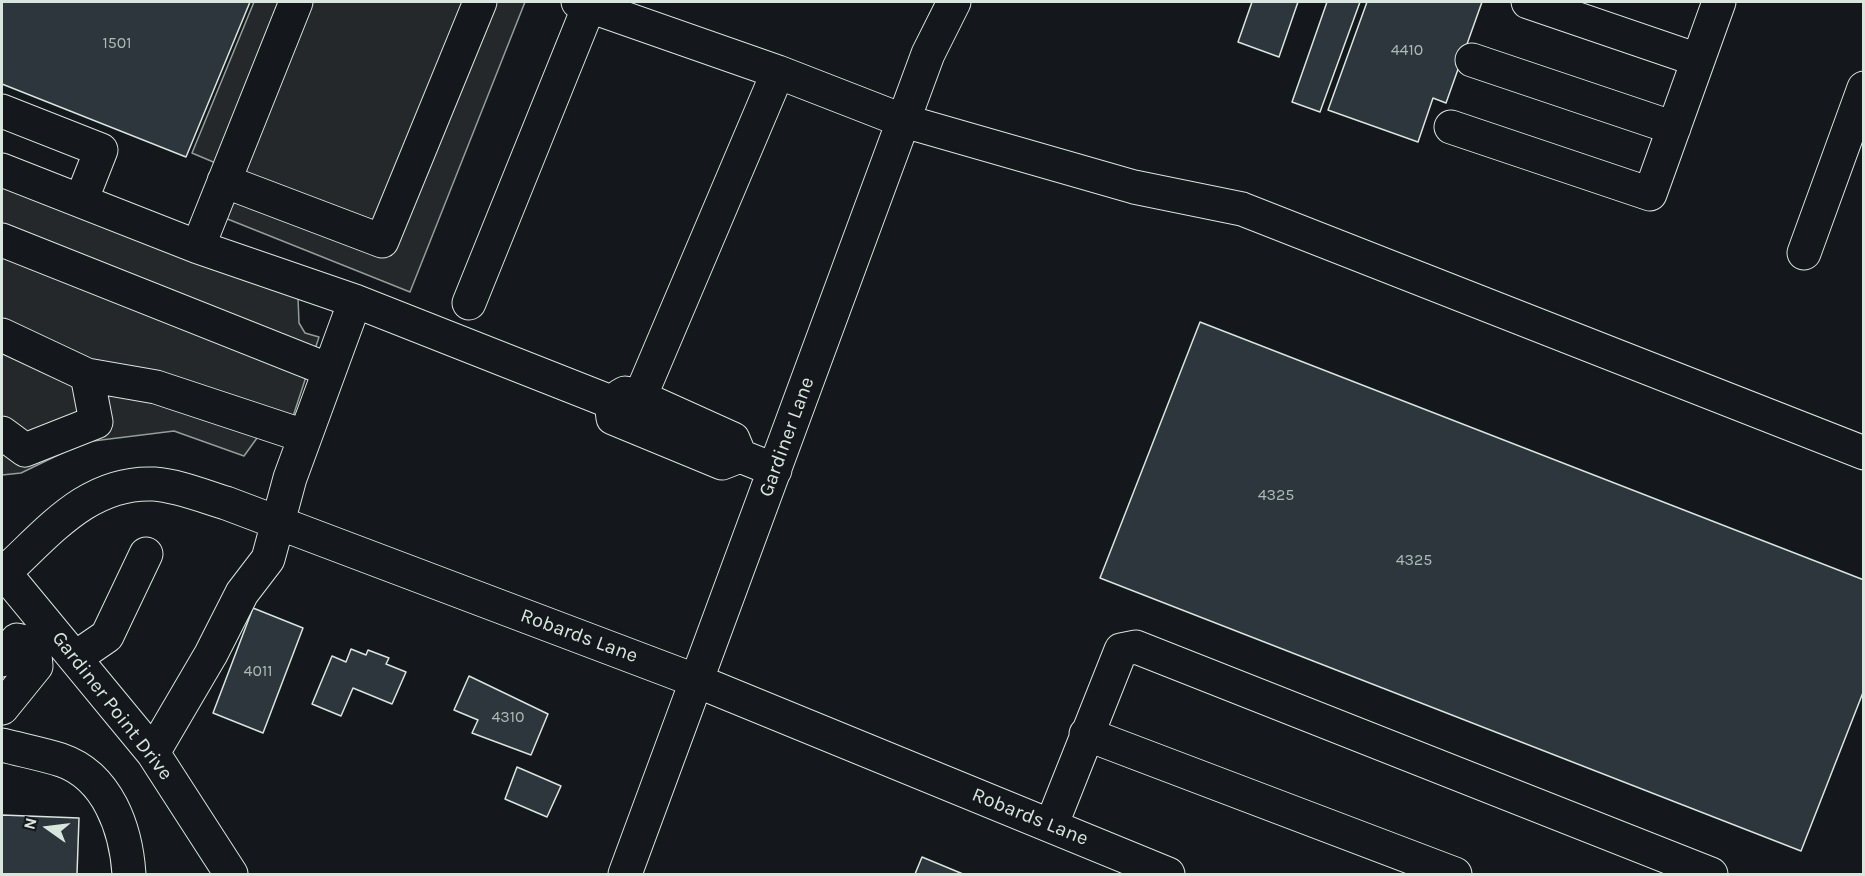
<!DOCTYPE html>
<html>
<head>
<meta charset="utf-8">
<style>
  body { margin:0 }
  #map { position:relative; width:1865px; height:876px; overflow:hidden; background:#14181c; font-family:Karla,sans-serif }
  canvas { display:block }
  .frame { position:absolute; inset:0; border:3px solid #d8e6dc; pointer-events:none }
  .north { position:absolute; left:18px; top:798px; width:60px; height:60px; -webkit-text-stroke:4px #14181c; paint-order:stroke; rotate:284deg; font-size:16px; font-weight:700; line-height:24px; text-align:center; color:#d8e6dc }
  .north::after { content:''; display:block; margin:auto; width:21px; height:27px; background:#d8e6dc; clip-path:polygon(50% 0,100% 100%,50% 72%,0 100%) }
</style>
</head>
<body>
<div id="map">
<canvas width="1865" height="876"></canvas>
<div class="frame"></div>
<div class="north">N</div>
</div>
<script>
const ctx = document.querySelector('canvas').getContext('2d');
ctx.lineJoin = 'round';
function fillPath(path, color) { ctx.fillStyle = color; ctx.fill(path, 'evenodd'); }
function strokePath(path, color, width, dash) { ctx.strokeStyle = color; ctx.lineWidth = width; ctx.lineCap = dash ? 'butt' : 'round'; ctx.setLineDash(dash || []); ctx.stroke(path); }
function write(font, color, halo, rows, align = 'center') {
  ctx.font = font + ' Karla,sans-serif'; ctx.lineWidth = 4.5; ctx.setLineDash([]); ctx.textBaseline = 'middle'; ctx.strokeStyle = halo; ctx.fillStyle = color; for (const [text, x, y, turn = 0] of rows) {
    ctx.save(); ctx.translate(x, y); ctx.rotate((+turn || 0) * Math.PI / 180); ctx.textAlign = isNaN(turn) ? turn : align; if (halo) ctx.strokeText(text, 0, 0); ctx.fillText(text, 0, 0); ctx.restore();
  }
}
const parking = new Path2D(`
  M254,2H525L410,292L200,208L218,164L192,153Z
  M2,181L298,298L299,323L305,333L319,337L285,441L257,438L244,456L174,431L85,442L21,473L2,475Z`);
fillPath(parking, '#24282b');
strokePath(parking, '#939e99', 1.5);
const building = new Path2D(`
  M2,2H250L186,157L2,84Z
  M1252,2H1298L1279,57L1238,42Z
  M1327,2H1360L1320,112L1292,102Z
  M1367,2H1482L1446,103L1433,98L1418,142L1328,110Z
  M1200,322L1864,580V690L1801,851L1100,578Z
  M253,608L303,628L263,733L213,713Z
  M351,649L366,655L368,650L389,658L386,664L406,672L392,704L353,688L341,716L312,704L332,656L346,662Z
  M469,676L548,714L531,755L472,733L478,720L454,710Z
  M517,767L561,786L547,817L505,799Z
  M2,815L79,818L77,874H2Z
  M922,857L963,874H915Z`);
fillPath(building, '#2c363c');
strokePath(building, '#d8e6dc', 1.5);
const minor = new Path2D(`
  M578,2L778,72
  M1528,2L1698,60
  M1472,60L1674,128
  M2,111L101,150L81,201
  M1451,127L1650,194L1719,2
  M2,170L198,247L355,301L611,402
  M224,181L382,241L480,2
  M2,240L329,370
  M198,247L296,2
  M1804,253L1864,88
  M469,303L589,6
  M2,335L87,375L96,422L25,450L2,433
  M87,375L156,387L304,436
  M620,396L625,393L640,397L733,439L740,456
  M640,397L778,72L904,121L1134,187L1242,209L1864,453
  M611,402L613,418L722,463L740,456L775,470
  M2,570L153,753L231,874
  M4,573C49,532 88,481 154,484C179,486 203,496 226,503L697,681L1168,874
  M75,658L107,636L146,554
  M2,660L17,640L34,644
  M2,708L36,666L34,644
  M1086,734L1455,874
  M2,745C21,750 42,754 61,760C108,776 126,829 129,874
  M153,753L211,654L242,593L268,559L290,478L355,301
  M1051,826L1121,650L1136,647L1711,874
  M625,874L928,54L954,2`);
strokePath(minor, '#d8e6dc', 35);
strokePath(minor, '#14181c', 33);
write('16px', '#adbab4', null, [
  ["1501",117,43],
  ["4410",1407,50],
  ["4325",1276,495],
  ["4325",1414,560],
  ["4011",258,671],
  ["4310",508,717]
]);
write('20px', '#d8e6dc', '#14181c', [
  ["Gardiner Lane",787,437,-70],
  ["Robards Lane",579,636,20],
  ["Gardiner Point Drive",112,706,52],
  ["Robards Lane",1030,817,22]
]);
</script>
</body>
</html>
